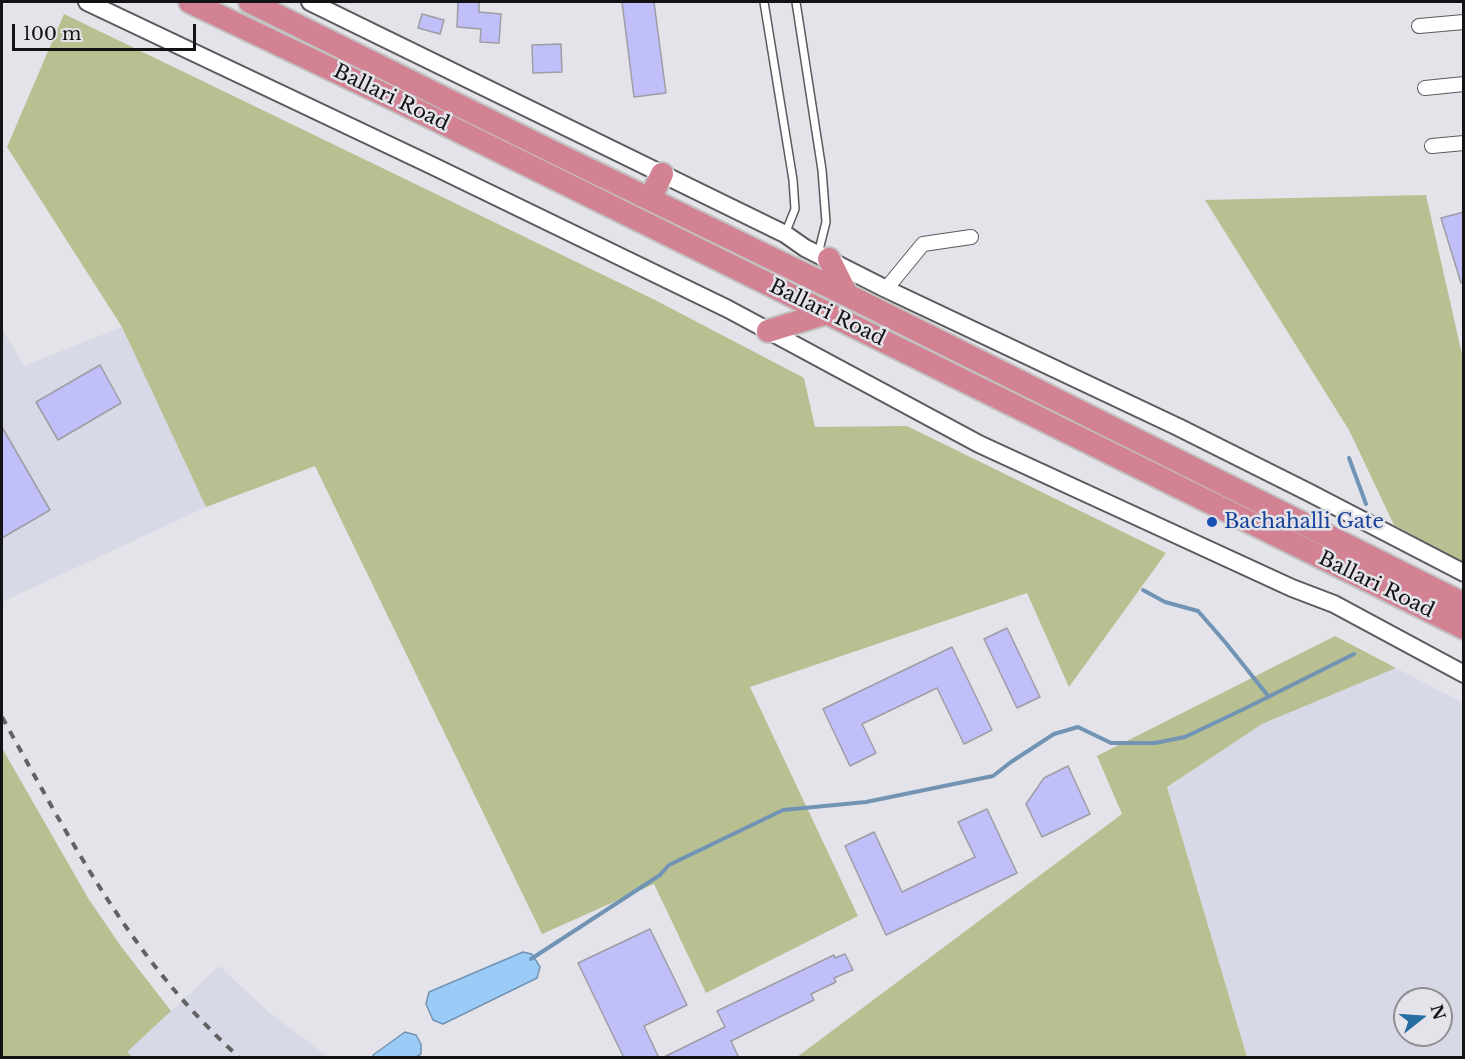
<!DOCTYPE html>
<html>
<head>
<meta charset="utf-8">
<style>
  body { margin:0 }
  #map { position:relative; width:1465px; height:1059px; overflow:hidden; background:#e3e3e9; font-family:"Libre Baskerville",serif }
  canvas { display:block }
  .frame { position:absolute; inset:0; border:3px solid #131315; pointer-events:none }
  .north { position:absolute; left:1393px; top:987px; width:60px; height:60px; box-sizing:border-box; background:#e3e3e9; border:2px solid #909094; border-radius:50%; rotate:73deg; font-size:16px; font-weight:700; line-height:24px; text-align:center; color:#131315 }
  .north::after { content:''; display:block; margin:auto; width:21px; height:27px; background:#266ea2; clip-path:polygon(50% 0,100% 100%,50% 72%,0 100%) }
  .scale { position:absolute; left:12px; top:24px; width:184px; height:27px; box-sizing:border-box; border:3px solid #131315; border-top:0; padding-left:8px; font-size:18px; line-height:21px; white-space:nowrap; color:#131315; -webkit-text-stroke:4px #e3e3e9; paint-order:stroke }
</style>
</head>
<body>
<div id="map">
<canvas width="1465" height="1059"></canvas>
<div class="frame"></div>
<div class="north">N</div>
<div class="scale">100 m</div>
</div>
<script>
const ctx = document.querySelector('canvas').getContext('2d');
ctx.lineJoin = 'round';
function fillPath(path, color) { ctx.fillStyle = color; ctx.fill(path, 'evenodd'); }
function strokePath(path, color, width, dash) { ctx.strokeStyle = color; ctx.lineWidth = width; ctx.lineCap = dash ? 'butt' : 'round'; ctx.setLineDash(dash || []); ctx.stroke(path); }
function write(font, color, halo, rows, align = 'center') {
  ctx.font = font + ' "Libre Baskerville",serif'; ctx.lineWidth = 5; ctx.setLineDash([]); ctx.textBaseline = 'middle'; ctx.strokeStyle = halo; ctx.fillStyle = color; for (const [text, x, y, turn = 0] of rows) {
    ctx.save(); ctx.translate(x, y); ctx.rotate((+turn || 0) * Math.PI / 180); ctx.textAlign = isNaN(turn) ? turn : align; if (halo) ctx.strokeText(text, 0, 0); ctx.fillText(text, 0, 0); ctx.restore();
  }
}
fillPath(new Path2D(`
  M122,327L206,507L2,602V328L24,366Z
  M1396,668L1463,703V1057H1247L1167,787L1262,724ZM1405,999H1441V1035H1405Z
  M219,966L270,1013L328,1057L133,1058L127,1052Z`), '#d8d9e6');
fillPath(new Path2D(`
  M64,14L655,300L804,378L815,427L907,426L1166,553L1069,687L1027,593L750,687L858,916L706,993L654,884L542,934L315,466L206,507L122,327L7,147Z
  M1426,195L1463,359V562L1394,525L1349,430L1205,200Z
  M1335,636L1396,668L1262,724L1167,787L1247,1057H797L1122,814L1097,756Z
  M2,748L88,898L120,945L171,1011L127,1052L133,1057H2Z`), '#b8bf91');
const water = new Path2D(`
  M523,952L532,954L540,967L537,978L443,1024L433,1020L426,1004L429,992Z
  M405,1032L416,1035L421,1044V1054L416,1057H374L373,1055Z`);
fillPath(water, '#9bccf8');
strokePath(water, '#7294b4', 1.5);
strokePath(new Path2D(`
  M1349,458L1366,504
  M1143,590L1165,602L1198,611L1225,642L1269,697
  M531,959L660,875L669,865L783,810L866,802L993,776L1011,762L1054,734L1078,727L1111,743H1155L1185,737L1246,708L1354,654`), '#7294b4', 4);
const building = new Path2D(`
  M458,2H479V12L501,14L499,43L480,42L481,29L457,27Z
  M622,2H654L666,93L634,97Z
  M422,14L444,20L440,34L418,28Z
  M561,44L562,72L533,73L532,45Z
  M1464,212V283H1461L1441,218Z
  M100,365L121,403L58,440L36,402Z
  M2,427L50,510L2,538Z
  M1007,628L1040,697L1017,708L984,639Z
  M952,647L992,730L964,744L937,688L862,724L876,753L850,766L823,709Z
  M1068,766L1090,814L1042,837L1026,804L1044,778Z
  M987,809L1017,873L886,935L845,846L874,832L902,892L975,857L958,822Z
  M650,929L687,1005L644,1026L659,1058H624L578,963Z
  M845,954L853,970L834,978L836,982L811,994L814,1000L731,1041L739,1058H662L725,1027L717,1011L834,955L835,958Z`);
fillPath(building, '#c0bff9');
strokePath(building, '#9d9da3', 1.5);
const service = new Path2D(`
  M764,2L793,180L795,209L785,234
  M796,2L822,170L826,222L818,254`);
const minor = new Path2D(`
  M1419,26L1464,22
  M1425,88L1464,84
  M1432,146L1464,143
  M886,289L923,244L971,237`);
const tertiary = new Path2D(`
  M87,2L433,166L728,309L979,444L1292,588L1334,604L1464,674
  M310,2L785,234L805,248L886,289L1178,427L1308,492L1464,573`);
const trunk = new Path2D(`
  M190,2L402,103L1464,628
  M250,2L559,155L847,295L1464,604
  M650,199L662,174
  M829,259L847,295
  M768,331L827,313`);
strokePath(service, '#5a5a5f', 10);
strokePath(minor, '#5a5a5f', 16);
strokePath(tertiary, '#5a5a5f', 20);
strokePath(trunk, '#c2c2c2', 26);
strokePath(service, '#fff', 7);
strokePath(minor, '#fff', 14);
strokePath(tertiary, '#fff', 16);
strokePath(trunk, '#d28292', 22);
strokePath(new Path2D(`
  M2,717C71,841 132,961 240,1058`), '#626265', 4, [8, 8]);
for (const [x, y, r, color] of [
  [1212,522,6,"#1a4fb4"]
]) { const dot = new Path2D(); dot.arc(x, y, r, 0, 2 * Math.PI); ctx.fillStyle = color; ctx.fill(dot); strokePath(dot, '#e3e3e9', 2); }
write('20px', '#131315', '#e3e3e9', [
  ["Ballari Road",391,98,26],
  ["Ballari Road",827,313,26],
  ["Ballari Road",1376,585,26]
]);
write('20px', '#164399', '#e3e3e9', [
  ["Bachahalli Gate",1224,522]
], 'left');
</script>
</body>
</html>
